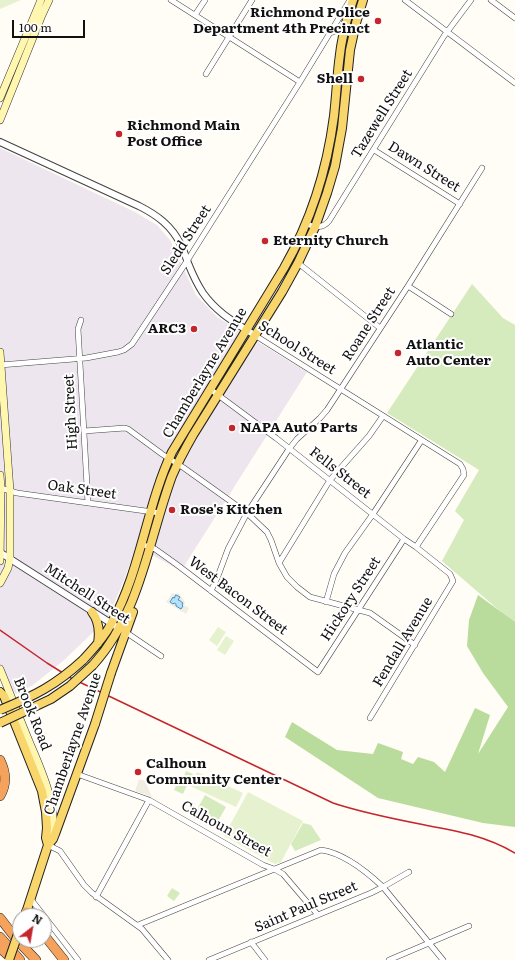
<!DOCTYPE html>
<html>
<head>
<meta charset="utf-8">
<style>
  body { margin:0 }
  #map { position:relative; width:515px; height:960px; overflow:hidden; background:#fffdf5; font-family:Literata,serif }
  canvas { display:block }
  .north { position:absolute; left:12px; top:908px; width:40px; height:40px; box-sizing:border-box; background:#fff; border:1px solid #a0a0a0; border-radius:50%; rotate:31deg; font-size:11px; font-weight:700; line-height:16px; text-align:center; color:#111 }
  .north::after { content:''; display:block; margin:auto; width:14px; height:18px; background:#c4262e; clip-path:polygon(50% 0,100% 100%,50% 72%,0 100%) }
  .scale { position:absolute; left:12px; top:20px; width:73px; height:18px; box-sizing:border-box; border:2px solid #111; border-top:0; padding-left:5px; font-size:12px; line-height:14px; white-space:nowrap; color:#111; -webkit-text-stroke:3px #fff; paint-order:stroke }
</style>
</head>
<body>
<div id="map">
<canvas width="515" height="960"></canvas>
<div class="north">N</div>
<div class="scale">100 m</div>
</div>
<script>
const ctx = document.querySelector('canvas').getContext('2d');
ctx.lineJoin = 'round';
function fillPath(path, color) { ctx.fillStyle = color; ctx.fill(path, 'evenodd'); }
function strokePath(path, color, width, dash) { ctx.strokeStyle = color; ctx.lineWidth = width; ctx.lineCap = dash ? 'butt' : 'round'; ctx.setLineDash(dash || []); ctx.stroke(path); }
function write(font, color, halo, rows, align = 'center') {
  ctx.font = font + ' Literata,serif'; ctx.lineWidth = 4; ctx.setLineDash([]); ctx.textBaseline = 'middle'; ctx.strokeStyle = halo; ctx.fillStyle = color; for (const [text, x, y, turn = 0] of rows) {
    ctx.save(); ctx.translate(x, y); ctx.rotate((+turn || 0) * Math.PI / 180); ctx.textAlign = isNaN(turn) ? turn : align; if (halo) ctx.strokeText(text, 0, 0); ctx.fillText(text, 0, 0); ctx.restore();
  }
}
fillPath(new Path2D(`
  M0,148L135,212L157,225L170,240L196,295L217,317L307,372L181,571L136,546L124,580L108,618L63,661L33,685L16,694L0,676Z`), '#eee6ef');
fillPath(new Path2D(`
  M472,284L503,318L515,325V624L442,561L464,520L455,511L479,470L387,413Z
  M186,771L193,774L189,783H188L183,794L174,790L179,779L182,781Z
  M205,795L226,807L214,828L193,817Z
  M303,823L311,825L321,840L295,851L291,844Z
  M172,888L180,893L174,901L167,896Z`), '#d5ebbd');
fillPath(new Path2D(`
  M478,595L515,622V827L483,823L378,798L285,737L292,722L337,750L373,754L378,743L403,752L401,759L413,764L418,757L434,762L445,772L475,708L490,715L478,754L508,707L483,673L467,646L469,620Z`), '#b9dc9c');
fillPath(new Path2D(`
  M0,0H21L0,9Z
  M218,627L226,632L217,646L209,640Z
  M226,636L234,641L225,655L217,650Z
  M197,772L243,793L236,807L190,786Z
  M248,792L303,821L281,862L275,864L224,836Z`), '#e6f2cf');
fillPath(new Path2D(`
  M172,593L175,594L178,593L181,595L180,596L182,597L185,603L184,605L189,608L186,614L166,602Z
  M139,779L145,781L152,797L135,791Z`), '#f1ede2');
const water = new Path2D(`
  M176,595L180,597L178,600H179L183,603L182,605L183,606L181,609L176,606V604L174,603L173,604L170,602L173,597L174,598Z`);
fillPath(water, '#b9e0f7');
strokePath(water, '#3f96cf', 1);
const minor = new Path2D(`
  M171,0L300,82
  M405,0L515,83
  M491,0L515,18
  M195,15L205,0
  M330,33L336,31L353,34
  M206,74L252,0
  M374,150L460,204
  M306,224C315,227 322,229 329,221L444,36L471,0
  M298,263L380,328
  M408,286L451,314
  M81,320L78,329L88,503
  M256,336L460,464L463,469L464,475L416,547
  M0,365L86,358L118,352L124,350L132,344L187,261L300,82L350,0
  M210,389L276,438L404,539L416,547L450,574L453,581L370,718
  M84,431L125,428L128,429L162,454L184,468L247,513L267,532L271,540L279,563L287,577L297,587L310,597L370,613L415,645
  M0,488L17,493L160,513
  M141,544L155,549L176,564L318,672L404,539
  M279,563L330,480L369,436L383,416
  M211,591L218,576L228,549L247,513L289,449L297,439L320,418L327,410L408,286L482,168
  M326,602L334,574L345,553L373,514L421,441
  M124,631L161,656
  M77,774L149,800L263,865L274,869L283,874L318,915
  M48,845L60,851L84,885L92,893L142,929L168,960
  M96,897L137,822L149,800
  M30,898L44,916
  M44,916L78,960
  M138,925L321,850C344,853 366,871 383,887L443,960
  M251,942L265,960
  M209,960L371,893L383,887L409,872
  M389,960L469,926`);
const tertiary = new Path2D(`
  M0,142L139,206C157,215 172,226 181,245C184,251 186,257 188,263C192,273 197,284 203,293C217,313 236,323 256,336
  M1,553L120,629`);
const secondary = new Path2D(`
  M0,98L41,0
  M0,120L42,15L49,0
  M0,352L10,491V558L8,568L0,583
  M0,475L1,488L0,561
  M0,669C10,693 19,717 29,741C42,772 56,801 53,835`);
const primary = new Path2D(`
  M92,612C99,621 100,631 98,643
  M83,660C93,649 104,638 111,624C141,571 146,507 172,452L284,268C311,221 327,170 334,116C336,98 337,80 339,62C341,41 346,20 353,0
  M93,665C141,612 148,541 172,476C178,462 185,449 193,435L282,292L298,263L315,227L327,193L335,166L342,128L350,50L356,23L363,0
  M111,673L133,612
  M0,692L4,696L42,791L46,812L47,828L46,838L48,845
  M25,916L48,845L53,839L55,834L95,724`);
const motorway = new Path2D(`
  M0,760C6,772 7,784 0,796
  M26,912L29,916
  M0,918L17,940L36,960
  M44,935L64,960
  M0,937L20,960
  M0,948L12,959`);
strokePath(minor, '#444', 6);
strokePath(tertiary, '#444', 8);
strokePath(secondary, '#333', 8);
strokePath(primary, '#222', 10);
strokePath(motorway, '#222', 10);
strokePath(minor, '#fff', 5);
strokePath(tertiary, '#fff', 6);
strokePath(secondary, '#fff6b0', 7);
strokePath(primary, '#f9d66b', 8);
strokePath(motorway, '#f5a25d', 9);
strokePath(new Path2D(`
  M0,630L47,663L71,678L333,803C363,813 394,819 425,825C458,831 486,836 515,853`), '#c4262e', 1.5);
const primaryBridge = new Path2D(`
  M0,710C34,696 56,685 83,660
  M0,723L51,699L70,686L93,665
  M95,724L111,673
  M9,960L19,931`);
strokePath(primaryBridge, '#222', 10, []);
strokePath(primaryBridge, '#f9d66b', 8);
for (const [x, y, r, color] of [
  [378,21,4,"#c4262e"],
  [361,79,4,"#c4262e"],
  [119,134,4,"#c4262e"],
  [265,241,4,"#c4262e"],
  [194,329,4,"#c4262e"],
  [398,353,4,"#c4262e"],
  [232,428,4,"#c4262e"],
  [172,510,4,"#c4262e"],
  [138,772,4,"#c4262e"]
]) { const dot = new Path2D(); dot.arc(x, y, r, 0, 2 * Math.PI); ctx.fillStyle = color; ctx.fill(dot); strokePath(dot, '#fff', 1.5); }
write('bold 14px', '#111', '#fff', [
  ["Richmond Police",370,13,"right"],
  ["Department 4th Precinct",370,29,"right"],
  ["Shell",353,79,"right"],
  ["Richmond Main",127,126],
  ["Post Office",127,142],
  ["Eternity Church",273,241],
  ["ARC3",186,329,"right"],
  ["Atlantic",406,345],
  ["Auto Center",406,361],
  ["NAPA Auto Parts",240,428],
  ["Rose's Kitchen",180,510],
  ["Calhoun",146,764],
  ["Community Center",146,780]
], 'left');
write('14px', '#111', '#fff', [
  ["Tazewell Street",382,114,-58],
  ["Dawn Street",424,167,32],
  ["Sledd Street",186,240,-57],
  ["Roane Street",369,324,-57],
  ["School Street",297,348,32],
  ["Chamberlayne Avenue",205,373,-59],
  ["High Street",71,412,-93],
  ["Fells Street",340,473,38],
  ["Oak Street",82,490,8],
  ["Mitchell Street",87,594,33],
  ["West Bacon Street",238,596,37],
  ["Hickory Street",351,599,-57],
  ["Fendall Avenue",403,642,-59],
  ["Brook Road",32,714,68],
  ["Chamberlayne Avenue",73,744,-71],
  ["Calhoun Street",226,829,29],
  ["Saint Paul Street",306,907,-23]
]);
</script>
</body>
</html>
